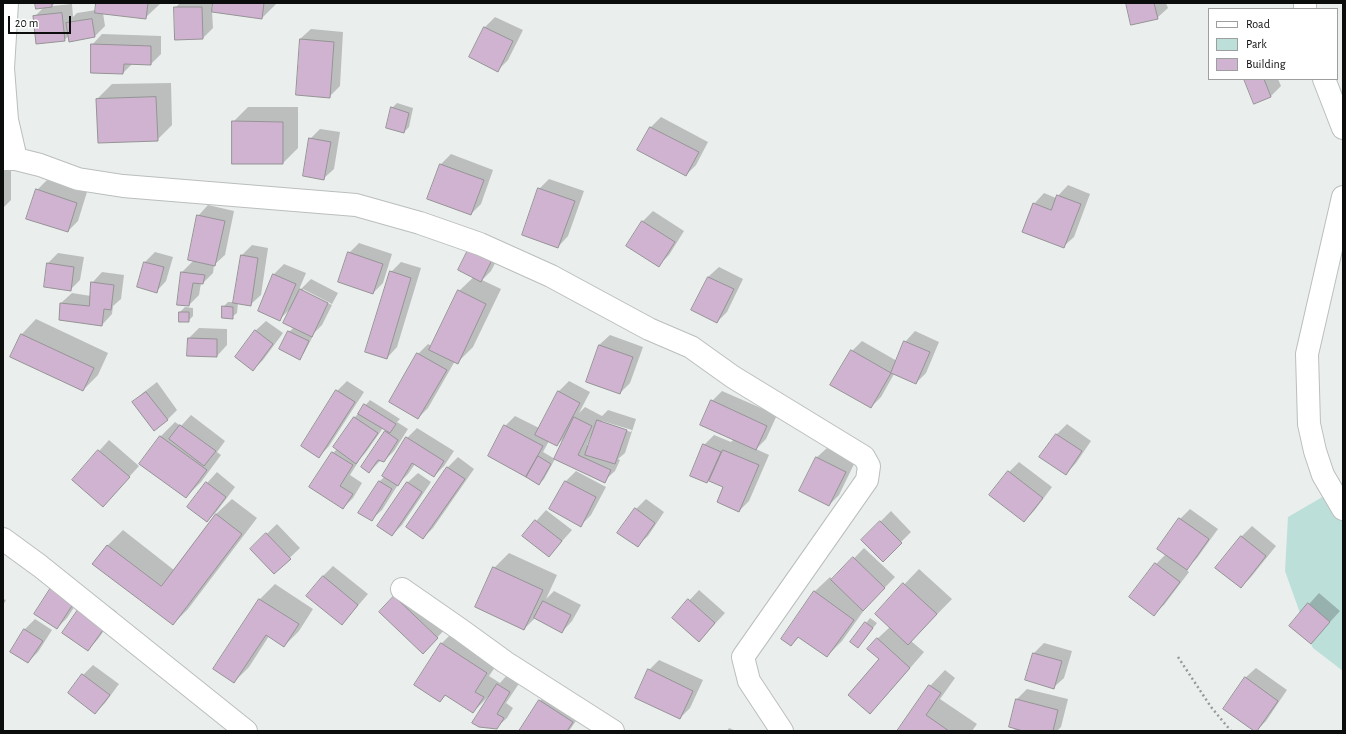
<!DOCTYPE html>
<html>
<head>
<meta charset="utf-8">
<style>
  body { margin:0 }
  #map { position:relative; width:1346px; height:734px; overflow:hidden; background:#eaeeed; font-family:"Alegreya Sans",sans-serif }
  canvas { display:block }
  .frame { position:absolute; inset:0; border:4px solid #0b0c0c; pointer-events:none }
  .legend { position:absolute; left:1208px; top:8px; width:130px; height:72px; box-sizing:border-box; background:#fff; border:1px solid #9d9e9e; margin:0; padding:5px 7px; list-style:none; font-size:12px; color:#0b0c0c }
  .legend li { display:flex; align-items:center; gap:8px; height:20px }
  .legend b { width:20px; border:1px solid #9d9e9e }
  .scale { position:absolute; left:8px; top:16px; width:63px; height:18px; box-sizing:border-box; border:2px solid #0b0c0c; border-top:0; padding-left:5px; font-size:12px; line-height:14px; white-space:nowrap; color:#0b0c0c; -webkit-text-stroke:3px #fff; paint-order:stroke }
</style>
</head>
<body>
<div id="map">
<canvas width="1346" height="734"></canvas>
<div class="frame"></div>
<ul class="legend">
<li><b style="height:5px;background:#fff"></b>Road</li>
<li><b style="height:11px;background:#bddfda"></b>Park</li>
<li><b style="height:11px;background:#d0b3d0"></b>Building</li>
</ul>
<div class="scale">20 m</div>
</div>
<script>
const ctx = document.querySelector('canvas').getContext('2d');
ctx.lineJoin = 'round';
function fillPath(path, color) { ctx.fillStyle = color; ctx.fill(path, 'evenodd'); }
function strokePath(path, color, width, dash) { ctx.strokeStyle = color; ctx.lineWidth = width; ctx.lineCap = dash ? 'butt' : 'round'; ctx.setLineDash(dash || []); ctx.stroke(path); }
fillPath(new Path2D(`
  M1343,485V671L1313,648L1311,644L1285,571L1288,517Z`), '#bddfda');
fillPath(new Path2D(`
  M36,3H55L52,6L72,4L73,17L77,13L96,10L97,3H161L145,18L103,13L105,26L95,36L70,41L69,36L64,40L34,17L44,7Z
  M180,3H212V9H213L214,3H277L262,18L212,11L213,28L203,38L175,8Z
  M1127,3H1166L1168,8L1157,18Z
  M495,17L523,30L508,60L498,70L471,57L485,27Z
  M311,29L343,32L340,86L329,97L300,39Z
  M102,34L161,36V54L151,64H132L123,73L92,45Z
  M1245,79H1278L1281,86L1271,96L1255,103Z
  M171,83L172,125L157,140L97,99L112,84Z
  M397,103L413,108L409,127L404,132L392,108Z
  M248,107H298V148L283,163L233,122Z
  M661,117L708,142L696,165L686,175L639,150L651,127Z
  M320,129L340,132L334,169L323,179L310,139Z
  M451,154L493,170L481,204L471,214L441,164Z
  M3,169H11V200L3,208Z
  M549,179L584,191L568,236L558,247L539,189Z
  M47,180L87,192L78,221L68,231L37,190Z
  M1068,185L1090,194L1074,237L1063,247L1034,204L1044,193L1056,198Z
  M208,205L234,211L225,255L214,265L213,273L203,283H201L199,295L189,305L178,304L182,272L194,260L198,216Z
  M653,211L684,231L669,255L659,265L628,245L643,221Z
  M359,243L392,254L383,283L373,293L349,253Z
  M252,245L268,248L261,295L250,305L238,303L237,313L232,317L223,307L228,302H234L242,255Z
  M502,250L491,271L482,280L501,289L473,347L457,363L455,361L428,408L418,418V354L428,344L432,346L459,291Z
  M155,252L173,257L166,281L156,292L138,286L145,262Z
  M58,253L84,257L80,280L70,290L45,286L48,263Z
  M401,262L421,268L397,347L387,358L391,272Z
  M284,264L306,273L298,292L311,279L338,293L332,304L303,289V291L332,305L322,325L311,336H313L304,353L299,358L289,332L294,327L290,309L280,319L259,310L274,274Z
  M719,267L743,279L727,312L717,322L708,277Z
  M102,272L124,275L121,299L113,306L112,314L102,325L61,303L72,293L91,296L92,283Z
  M185,307L193,308V316L188,321L180,312Z
  M36,319L108,353L98,375L83,390L21,335Z
  M266,321L283,333L263,360L253,370L255,331Z
  M199,328L227,329V345L217,356L189,338Z
  M915,331L939,342L926,373L916,383L894,374L881,397L871,407L852,351L862,341L897,361L905,342Z
  M610,335L643,347L630,383L620,393L599,345Z
  M347,381L364,392L329,446L319,457L337,391Z
  M569,381L590,392L579,413L585,407L602,416L608,410L636,419L625,453L618,459L620,460L615,471L604,481L556,459L565,437L557,445L549,441L543,452L555,459L544,479L539,484L489,456L505,426L515,416L539,428L559,391ZM602,421L632,430L631,432L602,423ZM591,436L592,437L589,446L587,445Z
  M157,382L177,410L167,420L134,402L144,392Z
  M722,391L777,415L766,439L756,449L769,455L749,501L739,511L725,486L709,480L707,482L704,445L714,435L731,442L734,439L712,401Z
  M370,400L400,419L397,422L408,429L394,451L384,461L381,460L369,472L387,430L383,428L366,452L360,459L350,475L362,483L353,498L343,508L333,453L337,449L334,447L355,417Z
  M191,415L225,441L217,452L221,455L201,482L186,497L160,437L175,422L181,426Z
  M1067,424L1091,441L1076,463L1066,474L1041,457L1057,434Z
  M417,428L454,451L444,466L434,476L415,464L408,474L399,483L382,510L371,520L360,513L380,481L385,476L407,438Z
  M109,440L139,466L103,506L73,480Z
  M827,448L855,462L839,495L829,505L816,458Z
  M458,457L474,469L433,528L423,538L407,526L448,467Z
  M1019,462L1052,487L1034,511L1024,521L1009,472Z
  M576,471L606,487L591,515L581,525L551,509L566,481Z
  M217,472L235,487L217,511L207,521V483Z
  M418,473L431,482L402,525L392,535L407,483Z
  M232,499L257,518L188,609L173,624L93,564L108,545L123,530L174,570L216,514Z
  M646,499L664,512L648,536L637,546L636,509Z
  M1190,509L1218,529L1197,558L1186,569L1189,572L1164,605L1153,615L1156,564L1166,554L1180,519Z
  M546,510L572,530L549,556L523,536Z
  M891,511L911,532L883,560L862,540Z
  M277,524L300,548L274,573L251,549Z
  M1252,526L1276,546L1251,577L1241,587L1217,568L1242,536Z
  M864,548L895,577L867,606L842,641L827,656L799,637L791,645L814,592L830,577L833,580Z
  M509,553L557,575L546,599L554,591L581,605L572,621L562,632L535,618L524,629L494,568Z
  M333,566L368,594L342,624L323,576Z
  M919,569L952,599L911,641L924,652L885,697L870,712L881,659L877,639L890,627L876,614Z
  M275,584L313,609L299,631L284,646L269,636L249,667L234,682L214,669L260,599Z
  M699,590L725,613L699,641L673,618Z
  M85,591L67,618L57,628L35,614Z
  M1319,593L1340,611L1311,643L1290,625Z
  M93,595L117,612L98,639L88,650Z
  M394,597L447,627L433,642Z
  M3,599L6,600L3,605Z
  M870,618L877,623L858,647L866,623Z
  M35,619L52,630L38,652L28,662L11,651L25,629Z
  M457,628L502,657L489,676L500,683L508,674L520,682L506,703L513,708L507,718L496,728L489,696L473,712L446,695L440,701L415,685L442,643Z
  M1044,643L1072,651L1064,678L1053,688L1026,680L1034,653Z
  M659,660L703,680L690,708L680,718L649,670Z
  M93,665L119,684L105,703L95,713L83,675Z
  M1256,668L1287,690L1266,721L1256,731L1245,678Z
  M945,670L955,678L940,699L977,724L972,731H898L930,686Z
  M1027,689L1068,699L1061,727L1057,731H1013L1016,728L1017,699Z
  M550,690L582,712L569,731H520L540,701Z
  M729,728L736,731H727Z`), '#0003');
const building = new Path2D(`
  M35,3H52V7L36,9Z
  M96,3H148L146,19L95,13Z
  M213,3H264L262,19L212,12Z
  M1126,3H1154L1158,19L1131,25Z
  M174,7H202L203,39L175,40Z
  M62,13L65,41L36,44L33,16Z
  M92,19L95,37L69,42L66,23Z
  M484,27L513,41L498,72L469,57Z
  M300,39L334,42L330,98L296,95Z
  M91,44L151,46V65L124,64L123,74L91,73Z
  M1244,79H1264L1271,97L1254,104Z
  M156,97L158,141L98,143L96,99Z
  M391,107L409,113L404,133L386,128Z
  M232,121L283,122V164H232Z
  M650,127L699,152L686,176L637,150Z
  M309,138L331,142L324,180L303,176Z
  M440,164L484,180L471,215L427,199Z
  M538,188L575,201L558,248L522,235Z
  M36,189L77,203L68,232L26,219Z
  M1057,195L1081,204L1064,248L1022,232L1033,203L1051,210Z
  M197,215L225,221L215,266L188,260Z
  M642,221L675,242L659,267L626,246Z
  M469,248L492,260L481,282L458,270Z
  M348,252L383,264L373,294L338,282Z
  M241,255L258,258L251,306L233,303Z
  M144,262L164,267L157,293L137,287Z
  M47,263L74,267L71,291L44,287Z
  M390,271L411,278L387,359L365,352Z
  M181,272L205,275L203,284L193,283L189,306L177,305Z
  M273,274L296,284L280,321L258,311Z
  M708,277L734,289L717,323L691,310Z
  M91,282L114,285L111,310L104,309L102,326L59,320L60,303L89,306Z
  M300,289L328,303L312,337L283,323Z
  M458,290L486,304L458,364L429,350Z
  M222,306L233,307V319L222,318Z
  M179,312H189V322H179Z
  M255,330L273,344L253,371L235,357Z
  M288,331L309,341L300,360L279,349Z
  M21,334L94,368L83,391L10,357Z
  M188,338L217,339V357L187,356Z
  M904,341L930,352L916,384L891,373Z
  M599,345L633,357L620,394L586,382Z
  M851,350L891,373L871,408L830,385Z
  M417,353L447,370L418,419L389,402Z
  M336,390L355,402L319,458L301,446Z
  M558,391L580,403L557,446L535,435Z
  M146,392L168,420L154,431L132,402Z
  M711,400L767,426L756,450L700,425Z
  M364,404L396,424L390,433L358,414Z
  M354,417L378,433L356,464L333,447Z
  M574,417L592,426L578,455L611,470L605,483L554,459Z
  M597,420L627,430L615,464L585,455Z
  M180,425L216,451L204,466L169,439Z
  M504,425L543,446L526,477L488,456Z
  M385,431L398,440L384,462L378,460L369,473L361,467Z
  M1056,434L1082,451L1066,475L1039,457Z
  M160,436L207,470L186,498L139,464Z
  M406,437L444,461L434,477L412,463L398,486L382,476Z
  M703,444L721,452L707,483L690,476Z
  M98,450L130,477L103,507L72,480Z
  M723,450L759,465L739,512L717,502L723,487L709,481Z
  M332,452L353,465L340,486L353,494L343,509L309,487Z
  M538,456L551,464L539,485L526,477Z
  M816,457L846,472L829,506L799,491Z
  M447,467L465,479L423,539L406,527Z
  M1008,471L1043,498L1024,522L989,495Z
  M379,481L392,489L372,521L358,513Z
  M565,481L596,497L581,527L549,509Z
  M206,482L226,497L207,522L187,507Z
  M407,482L422,492L392,536L377,526Z
  M635,508L655,523L638,547L617,533Z
  M216,514L242,534L173,625L92,564L107,545L161,586Z
  M1179,518L1209,539L1187,570L1157,549Z
  M535,520L562,541L549,557L522,536Z
  M880,521L902,543L883,562L861,540Z
  M266,533L291,559L274,574L250,549Z
  M1241,536L1266,556L1241,588L1215,568Z
  M853,557L885,588L863,611L831,580Z
  M1155,563L1180,582L1154,616L1129,597Z
  M493,567L543,590L524,630L475,607Z
  M323,576L358,605L342,625L306,596Z
  M903,583L937,614L908,645L875,614Z
  M52,586L75,601L57,629L34,614Z
  M814,591L854,620L827,657L798,637L791,646L781,639Z
  M394,596L438,638L423,654L379,612Z
  M259,599L299,624L284,647L266,635L234,683L213,669Z
  M688,599L715,623L699,642L672,618Z
  M543,601L571,615L562,633L534,618Z
  M1308,603L1330,622L1311,644L1289,626Z
  M82,604L108,623L88,651L62,633Z
  M865,622L873,628L858,648L850,642Z
  M24,629L43,641L28,663L10,652Z
  M877,638L910,668L870,714L848,695L879,659L867,649Z
  M441,643L487,673L475,692L484,697L473,713L445,695L440,702L414,685Z
  M1033,653L1062,661L1054,689L1025,680Z
  M648,669L693,691L680,719L635,698Z
  M82,674L110,695L95,714L68,693Z
  M1245,677L1278,701L1257,731H1254L1223,709Z
  M497,684L510,692L497,714L504,718L497,729L479,727L472,723Z
  M929,685L941,693L926,715L949,731H897Z
  M1016,699L1058,710L1053,731H1023L1009,727Z
  M539,700L573,722L567,731H519Z`);
fillPath(building, '#d0b3d0');
strokePath(building, '#959395', 1);
const street = new Path2D(`
  M7,3L3,68L7,120L16,159
  M1305,3V9
  M1324,79L1343,128
  M3,159H16L40,165L78,179L123,186L356,205L420,223L480,244L551,276L649,329L691,347L733,377L864,457L869,466L867,480L743,657L749,681L782,731
  M1343,197L1307,354L1309,424L1315,451L1323,475L1343,509
  M3,539L40,566L246,731
  M402,589L461,630L505,662L613,731`);
strokePath(street, '#babebd', 24);
strokePath(new Path2D(`
  M1178,657L1211,707L1231,731`), '#969998', 2.5, [2, 3]);
strokePath(street, '#fff', 22);
</script>
</body>
</html>
